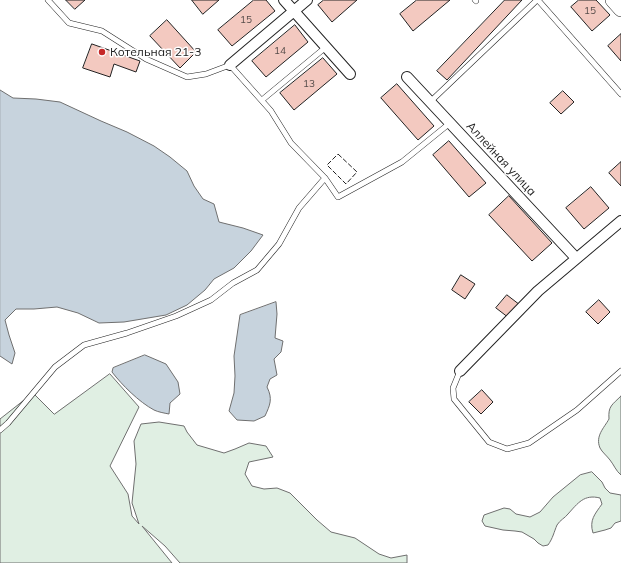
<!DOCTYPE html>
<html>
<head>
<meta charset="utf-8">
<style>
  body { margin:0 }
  canvas { display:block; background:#fff }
</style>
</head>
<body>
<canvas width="621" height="563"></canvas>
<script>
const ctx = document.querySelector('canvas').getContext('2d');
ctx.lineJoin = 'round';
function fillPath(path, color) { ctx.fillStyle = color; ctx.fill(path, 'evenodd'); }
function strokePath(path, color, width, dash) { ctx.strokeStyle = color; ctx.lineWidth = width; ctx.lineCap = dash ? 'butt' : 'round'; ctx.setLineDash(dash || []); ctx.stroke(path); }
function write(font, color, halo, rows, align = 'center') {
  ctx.font = font + ' Mulish,sans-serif'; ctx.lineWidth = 3; ctx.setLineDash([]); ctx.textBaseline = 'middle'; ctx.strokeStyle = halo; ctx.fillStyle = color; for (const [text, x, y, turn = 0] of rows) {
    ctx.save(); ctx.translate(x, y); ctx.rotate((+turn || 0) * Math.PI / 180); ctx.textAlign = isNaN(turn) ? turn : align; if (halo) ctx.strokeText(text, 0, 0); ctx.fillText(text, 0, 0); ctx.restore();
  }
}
const green = new Path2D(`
  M110,374L139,407L110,466L128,494L132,516L139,524L132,503L136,464L134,441L141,424L159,422L184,426L187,432L197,445L224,453L235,449L249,443L266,446L273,457L249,462L245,474L252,486L264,489L277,488L290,493L317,520L331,532L355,538L379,554L391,558L407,555V563H180L165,546L142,526L172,563H0V419L33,393L54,414Z
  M621,396V475C616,471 614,465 610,460C607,456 602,452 600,448C595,436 604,428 609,419C608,406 612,405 621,396Z
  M592,472L602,482L605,488L610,493L621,495V521L615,523L611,528L605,530L593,533C589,520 595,514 602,504L600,498C584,494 578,503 568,514C565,518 560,520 557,525C554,532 553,538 548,545L543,546L538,543L534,539L522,532L515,531L503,530L485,526L482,521L484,515L504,508L510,509L516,514L530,517L540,512L553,497L580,475Z`);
fillPath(green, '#e0efe3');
strokePath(green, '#6f6f6f', 1);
const water = new Path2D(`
  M0,90L13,98L36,99L60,102L101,121L127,132L154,146L170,157L187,171L194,186L203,199L214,204L219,222L243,228L263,235L251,251L234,268L214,279L205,290L187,305L166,315L124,322L99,323L78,313L57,307L34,309H16L5,320L9,335L15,353L12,364L0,356Z
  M276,302L277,314L275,338L283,341L281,352L274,359L277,375L270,379L267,387C273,399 270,405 265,416L254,421L237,420L229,411L234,393L235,376L234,356L240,315Z
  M145,355L166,364L178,382L180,394L170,403L169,414C164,413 158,412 154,410C139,402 122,385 112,372L113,368Z`);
fillPath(water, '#c7d3dd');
strokePath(water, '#6f6f6f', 1);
const building = new Path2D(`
  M66,0H85L75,9Z
  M192,0H219L203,14Z
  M254,0H266L275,11L232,46L218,30Z
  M324,0H357L332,22L318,5Z
  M417,0H450L413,31L400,14Z
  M505,0H522L447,80L437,71Z
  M579,0H596L610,15L592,31L571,7Z
  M167,20L196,52L180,68L150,36Z
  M295,25L308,42L266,77L252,61Z
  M621,34V61L608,46Z
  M92,44L140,61L136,72L114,64L110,77L83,68Z
  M323,58L337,74L294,110L280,93Z
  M397,84L434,126L418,140L381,98Z
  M563,91L574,102L561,114L550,103Z
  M449,141L486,183L469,197L433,155Z
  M621,162V186L609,173Z
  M591,187L609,208L584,229L566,208Z
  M509,196L552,243L532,261L489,215Z
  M461,275L475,284L465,299L452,290Z
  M507,295L520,305L509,318L496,308Z
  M599,300L610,312L598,324L586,312Z
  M482,390L493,402L481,414L469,402Z`);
fillPath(building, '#f3c9c0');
strokePath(building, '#222', 1);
const lane = new Path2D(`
  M475,0L476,1V0
  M538,0L621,94
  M262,100L326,47
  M430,102L537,0
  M325,178L338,197L402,162L450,123
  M460,371L453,388L454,399L489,442L507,449L529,443L577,410L621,371
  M0,430L8,423L55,367L84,345L127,333L176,316L211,300L233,283L257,270L279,244L299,208L325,178L291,143L271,111L230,65L206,74L187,77L146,59L102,31L69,23L48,0`);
const street = new Path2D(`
  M284,0L350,74
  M230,65L307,0
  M407,77L576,258
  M460,371L538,291L621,221`);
const secondary = new Path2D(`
  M613,0L621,9`);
strokePath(lane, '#222', 6);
strokePath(street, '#222', 12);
strokePath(secondary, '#222', 16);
strokePath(lane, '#fff', 5);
strokePath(street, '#fff', 10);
strokePath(secondary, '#fff', 15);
strokePath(new Path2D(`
  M338,154L357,172L346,184L327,165Z`), '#222', 1, [5, 2]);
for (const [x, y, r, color] of [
  [102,52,4,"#c62828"]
]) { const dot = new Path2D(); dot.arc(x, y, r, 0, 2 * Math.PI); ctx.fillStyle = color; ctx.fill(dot); strokePath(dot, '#fff', 1.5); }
write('10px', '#564c4a', null, [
  ["15",590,11],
  ["15",246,20],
  ["14",280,51],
  ["13",309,84]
]);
write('12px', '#222', '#fff', [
  ["Котельная 21-3",110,52]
], 'left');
write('12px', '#222', '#fff', [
  ["Аллейная улица",501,159,47]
]);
</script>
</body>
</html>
